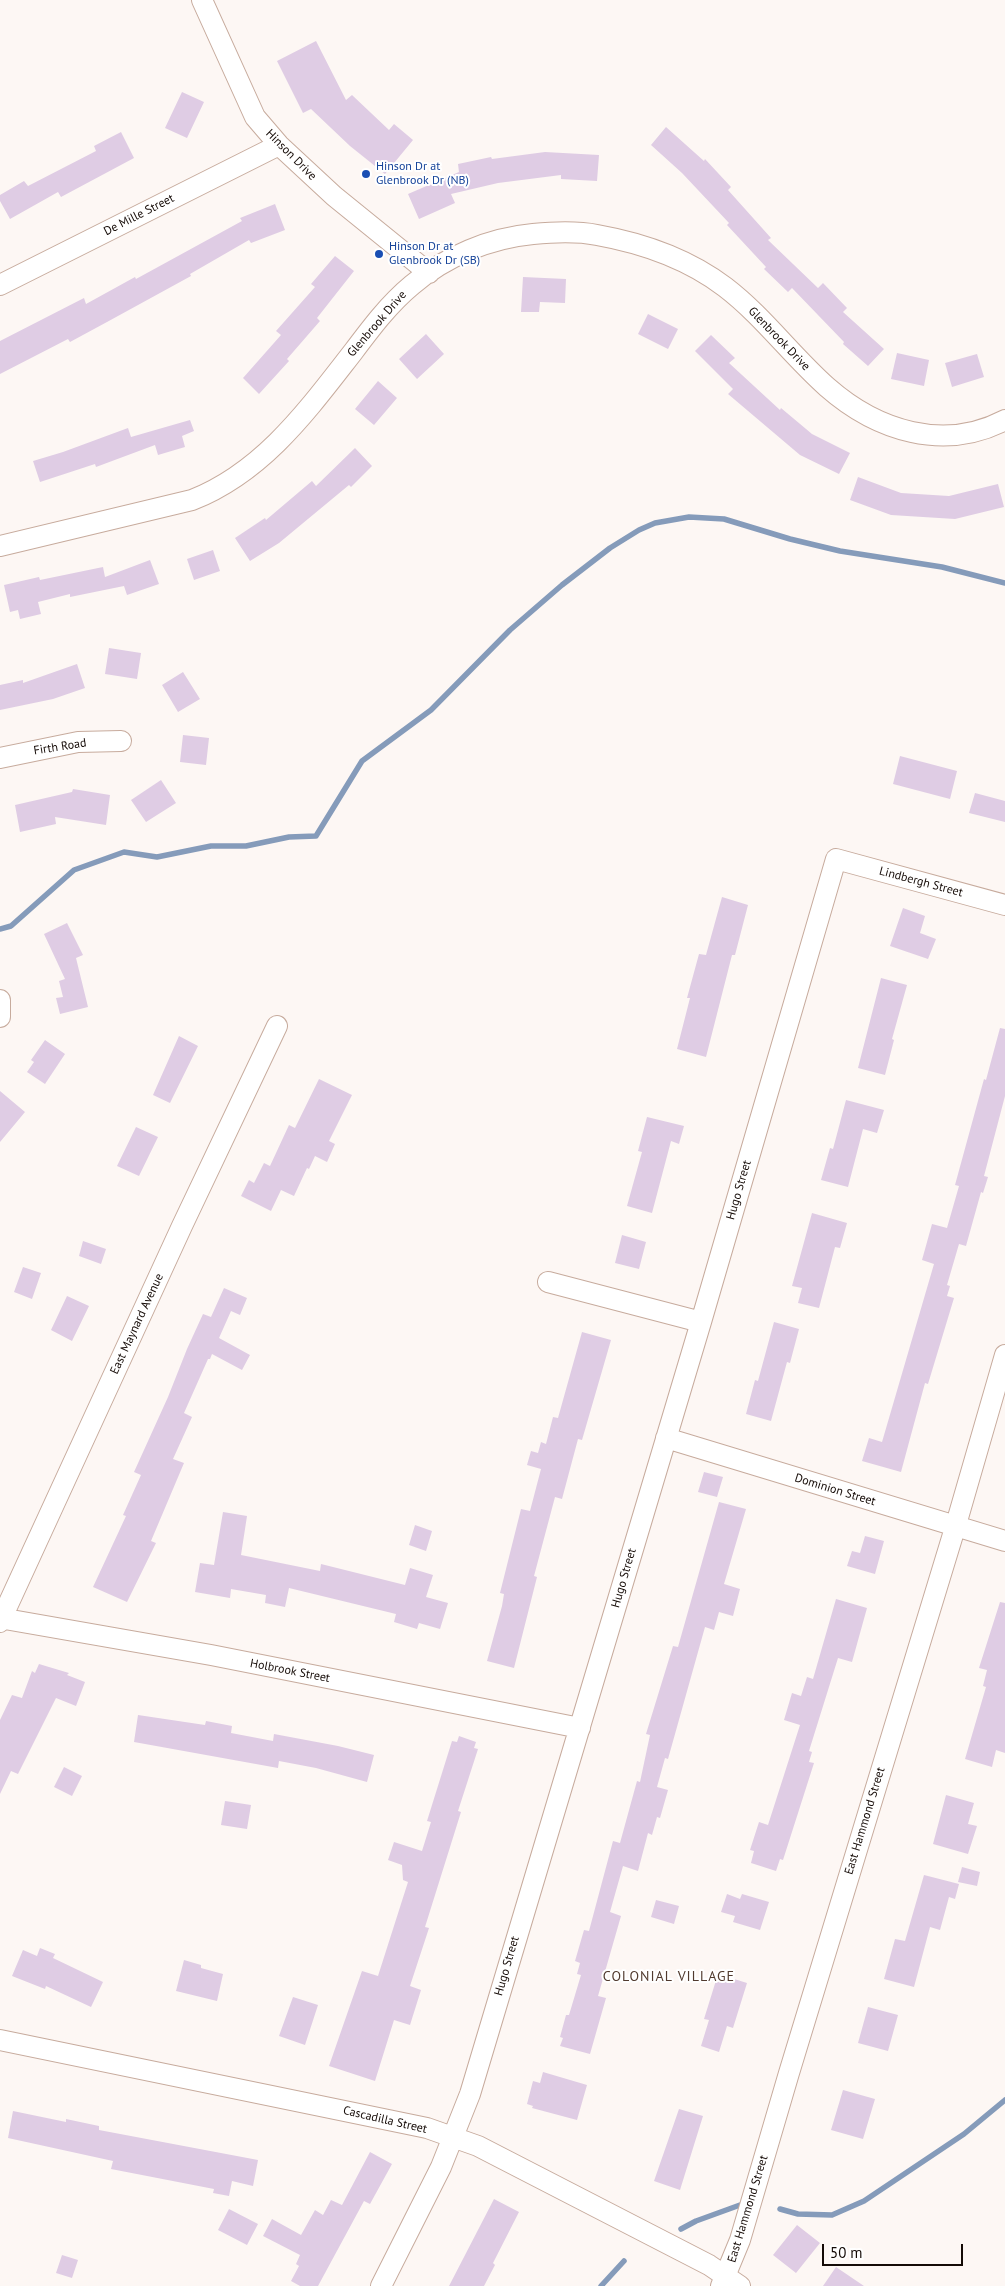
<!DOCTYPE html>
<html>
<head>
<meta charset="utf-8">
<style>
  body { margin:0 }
  #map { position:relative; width:1005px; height:2286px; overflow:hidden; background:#fdf7f4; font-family:"PT Sans",sans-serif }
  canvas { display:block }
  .scale { position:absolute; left:822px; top:2244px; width:141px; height:22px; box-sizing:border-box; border:2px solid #140a06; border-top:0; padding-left:6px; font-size:15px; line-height:18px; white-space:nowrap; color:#140a06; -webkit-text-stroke:4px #fff; paint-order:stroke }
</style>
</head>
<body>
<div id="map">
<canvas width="1005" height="2286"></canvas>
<div class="scale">50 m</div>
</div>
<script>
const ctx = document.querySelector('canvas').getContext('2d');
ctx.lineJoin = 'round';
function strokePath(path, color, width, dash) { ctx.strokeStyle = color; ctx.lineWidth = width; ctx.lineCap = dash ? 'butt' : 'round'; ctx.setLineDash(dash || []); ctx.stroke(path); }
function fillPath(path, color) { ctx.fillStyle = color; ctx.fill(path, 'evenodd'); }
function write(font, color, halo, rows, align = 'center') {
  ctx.font = font + ' "PT Sans",sans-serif'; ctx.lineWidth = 4; ctx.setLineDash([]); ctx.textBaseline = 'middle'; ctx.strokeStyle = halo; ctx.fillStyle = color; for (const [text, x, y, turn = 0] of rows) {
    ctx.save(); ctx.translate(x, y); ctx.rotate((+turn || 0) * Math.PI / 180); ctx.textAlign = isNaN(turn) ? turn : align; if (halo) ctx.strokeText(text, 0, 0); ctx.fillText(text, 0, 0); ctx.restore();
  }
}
strokePath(new Path2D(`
  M0,929L11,926L74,870L124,852L157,857L211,846H246L289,837L316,836L362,761L431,710L510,630L562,585L610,548L639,530L655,523L689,517L724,519L790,539L840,551L942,567L1005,583
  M780,2209L798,2214L832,2215L864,2201L964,2134L1005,2100
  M681,2229L696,2221L740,2205
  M601,2286L624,2261`), '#859bba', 5.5);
fillPath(new Path2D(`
  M316,41L346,100L352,95L389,130L394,124L413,140L385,174L350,146L311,109L303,113L277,61Z
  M182,92L204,102L187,138L165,128Z
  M666,127L704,161L705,159L731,187L728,190L771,238L768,240L818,288L823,283L847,308L843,312L884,349L868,366L843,344L844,342L792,288L788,292L764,269L766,267L727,225L729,223L682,173L651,145Z
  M121,132L134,158L61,197L58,192L10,219L0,201V195L24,181L28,186L96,151L94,146Z
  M545,152L599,155L597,181L561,179V175L498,183L451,194L455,203L419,219L408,194L459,172L458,164L491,157L492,159Z
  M275,204L285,230L251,243L249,240L190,274L191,276L107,322L70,342L68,339L0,374V341L84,298L86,304L135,277L136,279L242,221L240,218Z
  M335,256L354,271L317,318L320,321L287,359L289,361L259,394L243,378L281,335L276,331L315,287L311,284Z
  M523,277L566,279L565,303L540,302L539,312H521Z
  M648,314L678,329L668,349L638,334Z
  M426,334L444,354L417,379L399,359Z
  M711,335L735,358L729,363L780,410L781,408L812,434L850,453L839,474L800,455L728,394L733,389L695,351Z
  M897,353L929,360L924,386L891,379Z
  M977,354L984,377L952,387L945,363Z
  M378,381L397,398L374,425L355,409Z
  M190,420L194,431L182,436L185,447L158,455L155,445L96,467L95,464L40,482L33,461L63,452L128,428L131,437Z
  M355,448L372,466L351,487L349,485L279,543L250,561L235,538L265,518L266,520L312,481L316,486Z
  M858,477L901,493L949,496L998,484L1004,507L955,519L891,515L850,500Z
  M213,550L220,571L194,580L187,559Z
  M150,560L159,584L127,595L124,586L70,597V594L38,602L41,614L20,619L18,610L10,612L4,585L39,577L40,580L103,567L105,577Z
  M109,648L141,653L137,679L105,674Z
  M77,664L85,688L53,699L0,710V685L23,680V683Z
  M183,672L200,699L178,712L162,685Z
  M183,735L209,738L206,765L180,762Z
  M900,756L957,771L950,799L893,784Z
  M161,780L176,803L146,822L131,800Z
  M73,789L110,795L106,825L55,817L56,824L20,832L15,805L72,792Z
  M975,793L1005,801V822L969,813Z
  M722,897L748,905L735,955H732L706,1057L677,1049L690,998H687L699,954L706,955Z
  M903,908L925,916L920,933L936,939L928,959L890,946Z
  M67,923L83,955L76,958L88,1007L60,1014L56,998L63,997L59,981L65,979L44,934Z
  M881,978L907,985L892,1039L894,1040L885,1075L858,1068Z
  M1000,1028L1005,1029V1096L984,1176L988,1177L983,1193L981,1192L966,1246L959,1244L947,1285L950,1286L947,1296L954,1298L928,1384L925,1383L901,1472L862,1461L869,1438L882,1442L934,1264L922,1260L932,1224L947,1228L959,1186L955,1185L984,1079L986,1080Z
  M179,1036L198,1046L170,1103L153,1095Z
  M45,1040L65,1054L45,1084L27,1072L34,1062L31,1060Z
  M319,1079L352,1095L329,1141L335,1144L327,1162L315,1156L309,1169L307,1168L294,1196L281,1190L271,1211L241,1196L249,1180L254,1183L264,1163L270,1166L289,1125L295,1128Z
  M0,1091L25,1112L0,1142Z
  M846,1100L884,1110L877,1133L863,1129L848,1187L821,1180L830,1148L833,1149Z
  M647,1117L684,1126L679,1144L671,1141L652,1213L627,1206L642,1152L638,1151Z
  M136,1127L158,1137L139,1176L117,1166Z
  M812,1213L847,1223L840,1248L835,1247L819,1308L798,1303L802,1288L792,1286Z
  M622,1235L646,1242L639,1269L615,1263Z
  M83,1241L106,1249L101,1264L79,1256Z
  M23,1267L41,1273L32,1299L14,1292Z
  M224,1288L247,1298L240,1315L231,1311L219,1338L250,1355L242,1370L212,1354L210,1359H208L184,1413L192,1417L173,1459L184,1463L151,1541L156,1543L127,1602L93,1587L126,1516L123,1515L141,1475L134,1472L168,1397L187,1349L203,1314L211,1317Z
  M67,1296L89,1306L72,1341L51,1330Z
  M774,1322L799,1329L790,1363L787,1362L771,1421L746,1414L755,1380L758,1381Z
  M582,1332L611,1340L582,1440L578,1439L562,1499L555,1497L534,1576L537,1577L514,1668L487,1661L502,1606L504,1594L500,1593L521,1509L530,1511L541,1469L527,1465L531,1451L538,1453L541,1442L546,1444L553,1417L558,1418Z
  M704,1472L723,1477L717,1497L698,1492Z
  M719,1502L746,1509L724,1584L740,1589L733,1616L719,1612L714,1630L705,1627L668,1759L665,1758L657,1787L668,1790L660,1818L657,1817L652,1835L648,1833L638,1871L623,1866L610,1912L621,1916L598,1996L606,1998L590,2054L560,2046L563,2038L560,2037L566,2015H569L581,1975L577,1974L580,1963L575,1961L584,1930L589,1931L613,1841L620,1843L637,1781L640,1782L650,1735L646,1734L673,1646L678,1647Z
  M223,1512L247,1516L241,1555L320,1571L321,1564L405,1585L410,1568L433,1575L426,1597L448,1603L440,1629L419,1623L417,1629L394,1622L396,1614L289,1588L285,1607L265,1603L266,1595L231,1589L230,1598L195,1592L200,1563L214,1565Z
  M415,1525L432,1531L426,1551L409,1545Z
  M865,1536L884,1541L875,1574L847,1566L852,1551L860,1553Z
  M836,1599L867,1608L852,1662L838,1658L809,1751L812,1752L809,1762L814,1763L783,1860L780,1859L776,1871L751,1863L754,1851L750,1850L759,1822L768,1825L800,1725L784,1720L792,1693L801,1696L807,1677L813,1679Z
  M1000,1602L1005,1603V1753L996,1750L992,1767L965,1759L986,1687L983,1686L987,1670L979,1668Z
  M39,1664L69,1673L67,1675L85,1682L76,1706L56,1698L18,1774L11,1771L0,1794V1720L12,1695L22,1698L32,1671L35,1673Z
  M138,1715L205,1725L206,1721L232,1726L231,1733L273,1741L274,1734L338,1746L374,1755L367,1782L316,1768L279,1761L278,1768L134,1742Z
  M459,1736L476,1742L474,1748L478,1749L458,1811L461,1812L425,1927L429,1928L410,1986L421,1990L410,2025L394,2020L375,2081L329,2066L362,1971L378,1976L408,1882L403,1880L402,1865L388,1860L394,1842L422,1851L431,1822L427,1821L452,1741L457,1742Z
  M64,1767L82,1776L72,1796L54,1787Z
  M946,1795L974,1803L968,1824L977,1826L968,1854L933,1844Z
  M225,1801L251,1805L247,1829L221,1825Z
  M962,1867L980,1872L977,1886L958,1882Z
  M924,1875L959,1884L955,1899L949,1897L940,1930L930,1927L914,1987L884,1979L895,1939L905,1941Z
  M727,1894L740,1899L742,1894L769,1902L760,1930L733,1922L735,1916L721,1912Z
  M656,1900L679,1906L674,1924L651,1917Z
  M40,1948L55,1954L53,1958L103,1982L91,2007L46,1986L45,1989L12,1976L23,1950L37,1956Z
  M184,1960L201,1965V1968L223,1974L217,2001L176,1991Z
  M718,1974L747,1983L733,2028L727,2026L719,2052L701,2046L709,2020L704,2019Z
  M293,1997L318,2005L305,2045L279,2036Z
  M868,2007L898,2015L888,2051L858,2043Z
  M543,2072L587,2085L577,2120L532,2108L533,2106L527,2104L533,2081L540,2083Z
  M843,2090L875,2099L863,2139L831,2130Z
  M679,2109L703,2116L680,2190L654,2181Z
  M13,2111L66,2122V2119L99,2126V2130L258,2160L253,2186L232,2181L229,2196L213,2193L214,2189L111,2169L113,2161L8,2138Z
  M370,2152L392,2164L370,2204L364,2201L318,2286H300L291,2281L299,2266L296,2264L300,2255L263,2236L272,2219L301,2235L315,2210L323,2215L331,2200L342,2205Z
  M494,2199L519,2212L493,2263L495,2265L484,2286H449Z
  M229,2209L258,2224L247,2245L218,2230Z
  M797,2225L820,2243L796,2273L773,2255Z
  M62,2255L78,2260L72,2278L56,2273Z
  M836,2267L864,2286H823Z`), '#dfcce4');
const minor = new Path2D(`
  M202,0L255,117L279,145L334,196L429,273
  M0,285L279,145
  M0,546L192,500C263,472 307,411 353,352C371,328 389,304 412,285C446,256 490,238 533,234C554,232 577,231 597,235C642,243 688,259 725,287C763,316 791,355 827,387C877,431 944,452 1005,420
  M0,758L78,742L121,741
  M0,1000V1017
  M548,1282L701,1322
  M666,1438L1005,1541
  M0,1618L211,1655L580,1728
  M0,1622L182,1226L277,1026
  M0,2040L427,2128L478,2146L709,2265L740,2286
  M381,2286L441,2167L470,2094L701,1322L836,859L1005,905
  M721,2286L740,2240L789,2073L955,1528L1005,1355`);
strokePath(minor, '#c7ab9d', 22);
strokePath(minor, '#fff', 20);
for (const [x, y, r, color] of [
  [366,174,5,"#1a4fb4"],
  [379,254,5,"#1a4fb4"]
]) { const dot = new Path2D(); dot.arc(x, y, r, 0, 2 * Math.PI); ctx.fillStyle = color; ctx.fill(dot); strokePath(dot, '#fff', 2); }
write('12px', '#140a06', '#fff', [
  ["Hinson Drive",291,155,45],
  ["De Mille Street",139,215,-27],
  ["Glenbrook Drive",377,324,-49],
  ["Glenbrook Drive",779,339,46],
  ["Firth Road",60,747,-9],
  ["Lindbergh Street",921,882,15],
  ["Hugo Street",739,1190,-74],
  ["East Maynard Avenue",137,1324,-65],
  ["Dominion Street",835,1490,17],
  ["Hugo Street",624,1578,-74],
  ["Holbrook Street",290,1671,11],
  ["East Hammond Street",865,1821,-73],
  ["Hugo Street",507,1966,-74],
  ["Cascadilla Street",385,2120,13],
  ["East Hammond Street",748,2209,-73]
]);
write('12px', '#164399', '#fff', [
  ["Hinson Dr at",376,167],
  ["Glenbrook Dr (NB)",376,181],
  ["Hinson Dr at",389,247],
  ["Glenbrook Dr (SB)",389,261]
], 'left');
ctx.letterSpacing = '1px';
write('14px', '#513a2e', '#fff', [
  ["COLONIAL VILLAGE",669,1977]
]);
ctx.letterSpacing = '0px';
</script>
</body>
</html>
